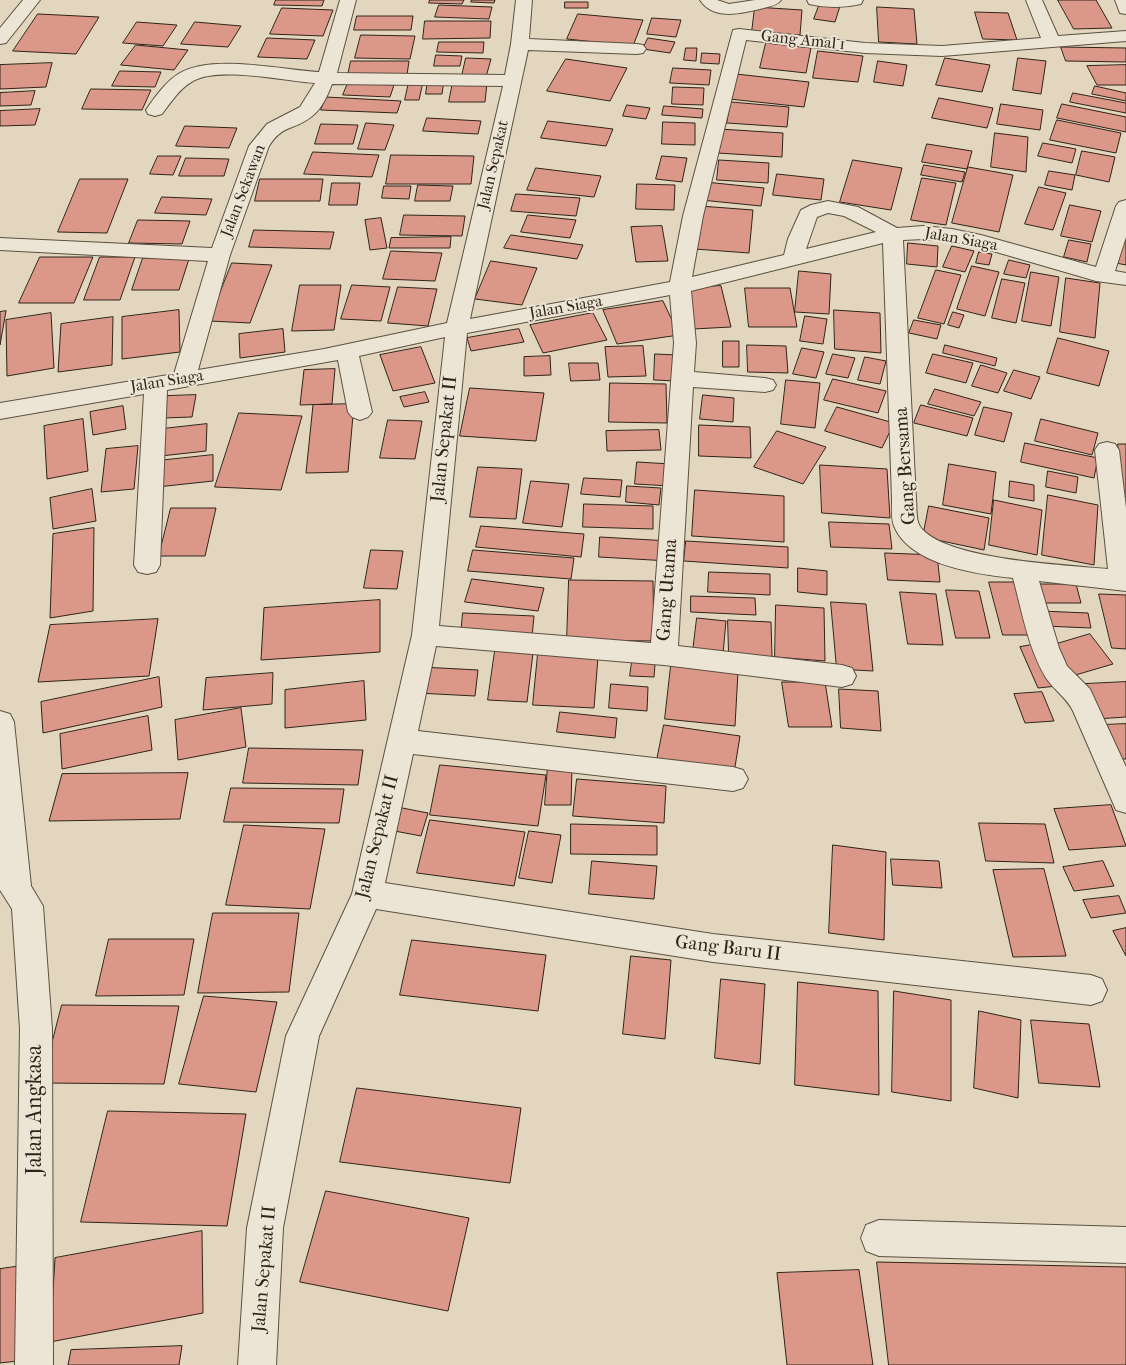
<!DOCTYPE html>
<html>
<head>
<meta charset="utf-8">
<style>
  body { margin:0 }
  canvas { display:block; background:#e2d7be }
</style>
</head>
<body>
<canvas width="1126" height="1365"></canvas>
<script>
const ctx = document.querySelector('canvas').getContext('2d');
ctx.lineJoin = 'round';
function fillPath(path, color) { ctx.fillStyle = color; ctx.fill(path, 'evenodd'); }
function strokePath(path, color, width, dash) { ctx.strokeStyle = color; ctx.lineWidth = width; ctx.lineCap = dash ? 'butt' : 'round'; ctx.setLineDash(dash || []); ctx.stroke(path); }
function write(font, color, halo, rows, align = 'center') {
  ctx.font = font + ' "IM FELL French Canon",serif'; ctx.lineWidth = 4; ctx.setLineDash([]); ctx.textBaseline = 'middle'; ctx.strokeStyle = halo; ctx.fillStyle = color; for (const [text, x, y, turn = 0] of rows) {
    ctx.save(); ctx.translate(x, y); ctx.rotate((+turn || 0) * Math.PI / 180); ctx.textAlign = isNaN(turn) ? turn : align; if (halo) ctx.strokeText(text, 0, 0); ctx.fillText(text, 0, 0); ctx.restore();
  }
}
const building = new Path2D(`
  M276,0H324L322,6L274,5Z
  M430,0H464L462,4L429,3Z
  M472,0H495L494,3L471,2Z
  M1058,0H1096L1112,28L1074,29Z
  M565,2H588V8H565Z
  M820,3L840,6L835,22L814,19Z
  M439,5L492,7L489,19L435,17Z
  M755,7L802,10L800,35L752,32Z
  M877,7L914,9L917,44L879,42Z
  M282,8L333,10L323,36L270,34Z
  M975,12L1008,13L1017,40L983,39Z
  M38,14L99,17L76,54L13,51Z
  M578,14L643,20L633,46L567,39Z
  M357,16H413L411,30H354Z
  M652,18L681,20L676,37L647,34Z
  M425,21H491L490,38L423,39Z
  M137,22L177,25L163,46L123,43Z
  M195,22L241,26L228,47L181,44Z
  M361,35L415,36L410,59L355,58Z
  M267,38L315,40L307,59L258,57Z
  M648,38L675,42L670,53L643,49Z
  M439,42H484L483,53L437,52Z
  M766,43L811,48L806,73L760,68Z
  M136,45L188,50L174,70L121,65Z
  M1061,47L1126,48V62L1066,61Z
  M686,48H697L696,61L684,60Z
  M818,51L863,56L858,82L813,78Z
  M702,53L720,54L719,64L701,63Z
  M436,55L462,56L460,66H434Z
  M466,58L491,59L486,77L462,76Z
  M945,58L990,65L982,92L936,85Z
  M1018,58L1046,61L1041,94L1013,90Z
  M566,59L627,68L610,101L547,91Z
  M351,61H409L407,75H348Z
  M878,61L907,65L903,86L874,82Z
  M52,63L46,87L0,89V65Z
  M1126,65V85H1097L1087,66Z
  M673,68L711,70L709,85L670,83Z
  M120,71L161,72L155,87L112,86Z
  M736,74L809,82L804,107L729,99Z
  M428,80H444L442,94H426Z
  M409,82H423L419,100H405Z
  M453,82L487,83L485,102H449Z
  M348,83L394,85L390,97L343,95Z
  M1095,86L1126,93V101L1092,94Z
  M673,87L704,88L703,105L672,104Z
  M91,89L151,90L142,110L82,109Z
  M35,91L31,105L0,106V93Z
  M1073,93L1126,103V113L1070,102Z
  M326,97L401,101L397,113L321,110Z
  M939,98L993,108L987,128L932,118Z
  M731,102L789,107L787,127L727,123Z
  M1001,104L1043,110L1040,130L997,124Z
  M1062,104L1126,117V132L1057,118Z
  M627,105L650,108L646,119L623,116Z
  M664,106L703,109L702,118L662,115Z
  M40,109L35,125L0,126V111Z
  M427,118L481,121L478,134L423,131Z
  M1057,120L1121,133L1116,153L1050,140Z
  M548,121L613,129L606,146L541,138Z
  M663,122L695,123V145L662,144Z
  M366,123L394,125L385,150L358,149Z
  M321,124L358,125L353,144H315Z
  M185,126L237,128L229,148L176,146Z
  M719,129L783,133L782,157L717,153Z
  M995,133L1028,137L1026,172L991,167Z
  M1043,143L1076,149L1072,163L1038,156Z
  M927,144L972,151L967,169L922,162Z
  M1082,151L1115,157L1109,182L1076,175Z
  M313,152L379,155L372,177L304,174Z
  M391,155L474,156L471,184H386Z
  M158,156H181L173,175L150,174Z
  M662,156L687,158L682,182L656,179Z
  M186,158L229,159L224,176H179Z
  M719,160L769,163L768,183L717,180Z
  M853,160L902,168L891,210L840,202Z
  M924,165L965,172L962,182L921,175Z
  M968,167L1013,175L999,232L952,223Z
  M536,168L601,176L594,197L527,190Z
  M1049,171L1075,175L1072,190L1045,185Z
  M777,174L824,179L821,200L773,195Z
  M922,178L956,183L946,225L911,220Z
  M80,179H128L107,233L58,232Z
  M260,179H323L320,201H255Z
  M705,182L764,188L761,206L701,200Z
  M332,183H360L357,205H329Z
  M637,184L675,185L674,210L636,209Z
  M418,185L453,186L450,201H415Z
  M384,186H411L409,199L382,198Z
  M1039,187L1066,193L1053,230L1025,224Z
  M516,194L580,198L576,216L511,211Z
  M162,197L212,199L206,215L155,213Z
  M1070,205L1101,211L1092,242L1061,236Z
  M700,206L753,210L749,253L695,249Z
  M404,215L465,216L462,236L400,235Z
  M528,215L576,220L570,238L521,232Z
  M381,218L387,248L370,250L365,220Z
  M138,220L190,221L182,244L129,243Z
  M662,226L668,261L636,262L631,227Z
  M254,230L334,232L330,249L249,247Z
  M511,235L583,245L577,259L504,248Z
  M1126,236V265L1116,263Z
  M451,237L450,248H389L391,238Z
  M1069,240L1091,244L1087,262L1064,257Z
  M908,243L938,246L937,267L907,264Z
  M952,246L974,251L965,272L943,267Z
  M391,251L442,253L435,281L383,279Z
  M979,252L992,254L989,265L976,263Z
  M40,257H93L74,303H19Z
  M100,257H135L120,300H84Z
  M143,258L189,259L179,290H132Z
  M1009,260L1030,265L1026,278L1004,274Z
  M491,261L537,268L522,305L475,299Z
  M232,263L272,265L250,323L209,321Z
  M972,266L999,272L985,316L957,309Z
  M936,270L961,275L944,324L918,318Z
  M799,271L831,274L829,314L795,312Z
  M1031,272L1059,277L1051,326L1022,321Z
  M1066,278L1100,283L1095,338L1060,332Z
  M1002,279L1025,283L1016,323L992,318Z
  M300,285H341L334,330L292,331Z
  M352,285L390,287L381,321L341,319Z
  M721,286L731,327L693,329L684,288Z
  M398,287L437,289L428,326L388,323Z
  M745,288H790L797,327H749Z
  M663,301L679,335L617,344L603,310Z
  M179,310L180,352L122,359V317Z
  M834,310L880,313L881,353L835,349Z
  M6,311L0,345V312Z
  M953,312L964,315L959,328L948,325Z
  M51,313L54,368L7,376L6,320Z
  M593,313L607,340L543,353L530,325Z
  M805,316L827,319L823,344L800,341Z
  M113,317L112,365L58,372L61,324Z
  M914,320L941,325L937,339L909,333Z
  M283,329L285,352L240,358L239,334Z
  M519,329L524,342L471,351L467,338Z
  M1058,338L1109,351L1099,386L1047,373Z
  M723,341H739V367H723Z
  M747,345L786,346L788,373L748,372Z
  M945,345L997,358L995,366L943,353Z
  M643,346L646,376L608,377L605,347Z
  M421,347L435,383L393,391L380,355Z
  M802,348L824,352L816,378L793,374Z
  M655,354L677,355V381L654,380Z
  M833,354L855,358L848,378L826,374Z
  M933,354L973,363L966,383L926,373Z
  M550,356L551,375L524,376V357Z
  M865,357L886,361L880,384L858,380Z
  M569,363H598L600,380L571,381Z
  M981,365L1007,373L998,393L972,386Z
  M335,369L332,404L300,405L304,370Z
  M1014,370L1040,377L1031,399L1004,391Z
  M833,379L886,391L878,413L824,400Z
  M786,380L820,383L815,428L781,424Z
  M610,383L666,384L667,423L609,422Z
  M470,388L544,393L536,441L460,436Z
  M935,389L981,402L974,416L928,404Z
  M425,392L429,402L404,407L400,397Z
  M196,395L192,417L162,418L166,396Z
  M703,395L734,398L733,422L700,419Z
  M354,404L348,472L306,473L313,405Z
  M921,405L973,418L967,436L914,423Z
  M123,406L126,429L93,435L90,412Z
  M837,407L894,423L882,448L825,431Z
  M984,407L1012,413L1004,442L975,435Z
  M239,413L302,416L281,490L215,487Z
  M83,419L88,471L47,479L44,426Z
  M1041,419L1098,433L1092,455L1035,441Z
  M388,420L422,421L415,459L380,458Z
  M207,424L206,451L161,456L162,429Z
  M699,425L750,427L751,458L699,456Z
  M659,430L661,450L607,451L606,431Z
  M777,431L826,447L803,484L754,467Z
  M1025,443L1098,458L1094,478L1021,462Z
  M1118,444H1126V497H1124Z
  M138,446L134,489L101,492L106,449Z
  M213,455V481L157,487V461Z
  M637,462L671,464L670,486L635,484Z
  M949,464L996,472L991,514L943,505Z
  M820,465L887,469L890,518L822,513Z
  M478,467L522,469L516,519L470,517Z
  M1048,471L1078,477L1076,493L1046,487Z
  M584,478L622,480L620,497L581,494Z
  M531,481L569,484L562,527L523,523Z
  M1010,481L1034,485V501L1009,497Z
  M627,486L661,488L659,505L626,502Z
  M92,489L96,521L53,529L50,498Z
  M695,490L784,496V542L692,536Z
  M1048,495L1098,505L1094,565L1042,555Z
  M994,500L1042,510L1037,555L989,545Z
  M584,504L653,506V529L583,527Z
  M929,506L989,518L984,550L923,537Z
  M171,508H216L205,556H159Z
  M829,522L889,524L892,549L831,547Z
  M481,526L584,534L581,557L476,547Z
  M94,528L93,611L50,618L53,534Z
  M600,537L670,541L669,561L599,557Z
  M686,541L788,547V568L684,561Z
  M371,550L403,551L397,589L364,588Z
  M473,550L574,558L571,579L468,571Z
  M885,553L937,555L940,582L888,580Z
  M798,568L827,571V595L798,592Z
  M709,572L770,574V595L708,592Z
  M472,579L544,588L538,611L465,602Z
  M569,580L653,581L654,641L567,640Z
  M989,582H1021L1036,635H1003Z
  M1034,584H1076L1081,603H1039Z
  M946,590L979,591L990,638H956Z
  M900,592L936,594L943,645L908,644Z
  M1099,594L1126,595V649L1112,648Z
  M691,596L755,598L756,615L691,612Z
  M380,600V652L261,660L264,608Z
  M831,602L866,604L873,671L837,669Z
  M776,605L824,608L825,661L775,657Z
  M1040,611L1088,613L1091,628L1043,626Z
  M463,613L534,616L532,637L461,634Z
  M697,618L726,621L723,654L693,651Z
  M158,619L149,676L38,682L50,625Z
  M728,620L771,622L772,657L729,655Z
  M1090,634L1113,664L1072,676L1050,646Z
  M1038,644L1057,686L1038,688L1020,647Z
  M495,651L533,653L527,702L488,700Z
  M538,654L598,657L594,708L533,705Z
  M632,662L655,664L654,677L630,676Z
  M671,666L738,672L735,726L665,719Z
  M421,667L478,670L475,696L417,693Z
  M273,673L272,704L203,710L206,678Z
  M159,677L162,707L43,733L41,702Z
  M364,681L366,720L285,728V690Z
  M782,682H825L832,727H789Z
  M1126,682V717L1096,719L1084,684Z
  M611,684L648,687L647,711L609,708Z
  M839,689L878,691L881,731L841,728Z
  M1042,692L1054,721L1025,723L1014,694Z
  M241,708L246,747L178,760L175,720Z
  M560,712L617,718L615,738L557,732Z
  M148,716L152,750L62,769L60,734Z
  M1126,724V759H1114L1101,725Z
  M664,725L740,736L734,773L657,760Z
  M249,748L363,750L358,785L243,783Z
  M440,765L546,775L538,826L430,815Z
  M548,765L572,766L571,805H545Z
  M188,773L180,819L49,821L62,774Z
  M577,779L666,786L664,823L573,816Z
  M231,788L344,789L339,823L224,822Z
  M1111,805L1126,846L1069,850L1054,809Z
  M392,806L428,813L421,836L384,829Z
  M430,820L525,832L514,886L417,873Z
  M979,823L1045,824L1054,863L986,861Z
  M571,824L657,826V855L571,854Z
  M244,825L325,829L310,909L226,905Z
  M529,831L561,835L552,883L519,878Z
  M833,845L886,852L884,940L829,933Z
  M891,859L939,861L942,888L893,885Z
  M592,861L657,866L654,899L589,894Z
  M1103,861L1114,886L1074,891L1063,867Z
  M1044,869L1066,956L1013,957L993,870Z
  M1119,896L1126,913L1091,918L1083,900Z
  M213,913H299L289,992L198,993Z
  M1126,928V956L1113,931Z
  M109,939H194L184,995L96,996Z
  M412,940L546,955L538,1011L400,995Z
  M631,956L671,960L665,1039L623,1034Z
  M721,979L765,984L760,1064L715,1058Z
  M798,982L878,991L879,1095L795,1085Z
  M894,991L951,1000V1101L892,1092Z
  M204,996L277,1002L256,1092L179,1084Z
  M62,1005L179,1006L164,1084L42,1083Z
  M979,1011L1021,1020L1018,1098L974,1088Z
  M1031,1020L1089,1024L1100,1087L1039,1083Z
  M357,1088L521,1108L510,1183L340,1162Z
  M108,1111L246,1114L227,1226L81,1222Z
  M326,1191L469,1218L448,1311L300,1282Z
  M202,1231L203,1313L50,1342L55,1258Z
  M877,1262L1126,1267V1365H889Z
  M29,1265L18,1361L0,1363V1269Z
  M859,1270L873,1365H787L777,1273Z
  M182,1346L179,1365H68L71,1350Z`);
fillPath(building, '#db9889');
strokePath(building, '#302319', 1);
const minor = new Path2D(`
  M23,0H40L6,43L0,44V28Z
  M340,0H356L337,73L505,75L511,44L516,0H532L529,39L637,44L643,45L646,49L643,53L637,54L528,50L470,319L670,282L683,216L733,30L739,29L865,43L942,46L1041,38L1026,0H1042L1058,36L1126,31V41L942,56L865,53L746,40L703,216L692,277L784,255L788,239L801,210L811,205L828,201L858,207L897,228L923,226L952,229L981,235L1096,267L1116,206L1119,202L1126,200V237L1115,271L1126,273V285L1096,281L979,247L952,241L923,239L903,240L916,499C917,508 915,522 922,529C949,560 1065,565 1108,569L1095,450L1099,444L1107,442L1115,444L1119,450L1126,508V591L1039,581L1059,648L1067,666L1090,689L1126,767V813L1116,810L1073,711C1067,698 1054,690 1046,678C1028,648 1022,611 1013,578C976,574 910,565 894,526C891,518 892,508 892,499L883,243L691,291L696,343L694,372L765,378L773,380L776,385L773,390L765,392L693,387L678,646L842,665L852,668L856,676L852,684L842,687L664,665L436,646L418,731L733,767L743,770L748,779L743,788L733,791L413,754L385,883L713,934L1091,975L1102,979L1107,990L1102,1001L1091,1005L713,962L376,909L319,1036L283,1228L276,1365H238L247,1228L286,1036L352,894L412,635L445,337L359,356L372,412L368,417L360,420L352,417L348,412L338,360L167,390L160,565L156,572L147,574L138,572L134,565L144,394L0,419V403L174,374L208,261L0,250V238L212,248L249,146L267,124L300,107L315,83C285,81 219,66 193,81C180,88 171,102 162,114L155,116L148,114L146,110C155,97 166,81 180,73C214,54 281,70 319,72ZM332,84L503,86L447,323L324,349L198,370L230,255L269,146C283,124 293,131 311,117C321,110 328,95 332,84ZM828,213L844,216L876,232L806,249L817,217ZM670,295L674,343L651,643L439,626L467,333Z
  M700,0H717L729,4L755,0H781C777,6 767,7 760,9C739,14 713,20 700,0Z
  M807,0H863L861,4C844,8 826,8 809,4Z
  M1115,0H1126V14L1120,13Z
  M0,711L10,714L14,722L31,886L43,906L52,1029L53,1365H15L20,1029L12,909L0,890Z
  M879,1220L1126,1227V1263L879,1256L866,1251L861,1238L866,1225Z`);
strokePath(minor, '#5c5042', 2);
fillPath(minor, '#ece5d5');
write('16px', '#302319', '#ece5d5', [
  ["Gang Amal 1",803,41,6],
  ["Jalan Sepakat",494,165,-77],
  ["Jalan Sekawan",244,191,-69],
  ["Jalan Siaga",961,240,10],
  ["Jalan Siaga",566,308,-10],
  ["Jalan Siaga",167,382,-9]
]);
write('19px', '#302319', '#ece5d5', [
  ["Jalan Sepakat II",445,439,-84],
  ["Gang Bersama",906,466,-94],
  ["Gang Utama",668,590,-86],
  ["Jalan Sepakat II",378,837,-76],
  ["Gang Baru II",728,949,7],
  ["Jalan Sepakat II",265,1269,-85]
]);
write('22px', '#302319', '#ece5d5', [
  ["Jalan Angkasa",36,1110,-90]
]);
</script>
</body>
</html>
